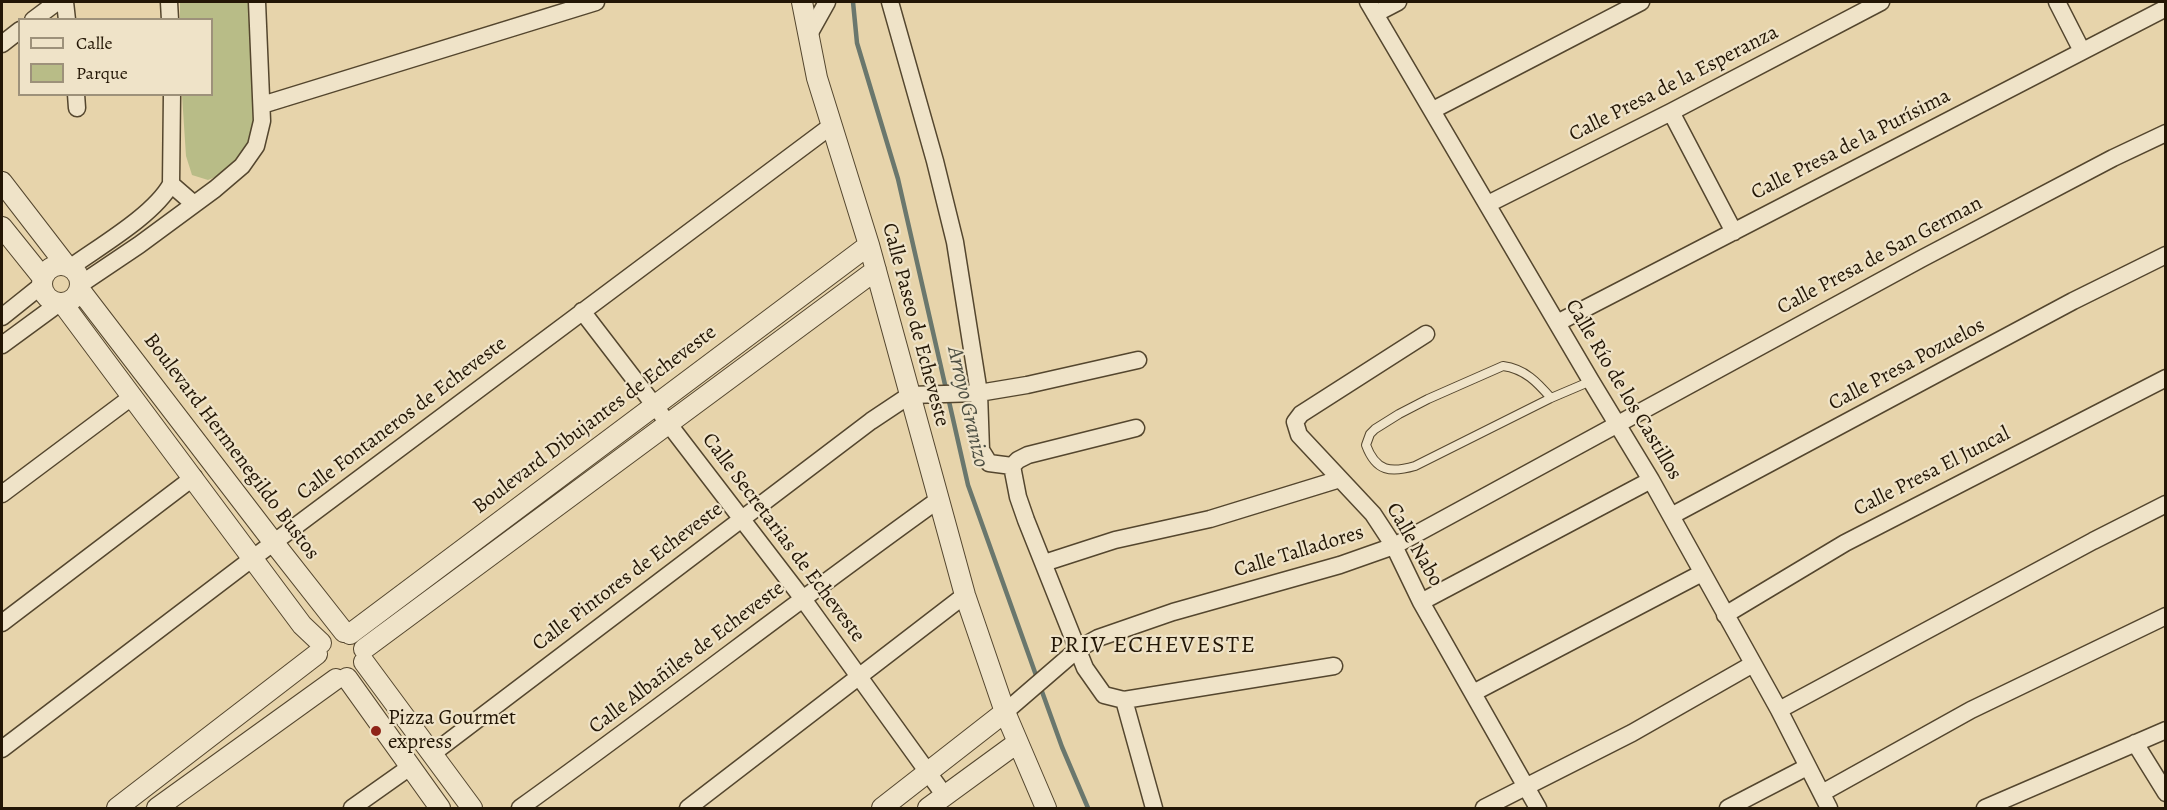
<!DOCTYPE html>
<html>
<head>
<meta charset="utf-8">
<style>
  body { margin:0 }
  #map { position:relative; width:2167px; height:810px; overflow:hidden; background:#e7d4ab; font-family:Alegreya,serif }
  canvas { display:block }
  .frame { position:absolute; inset:0; border:3px solid #231605; pointer-events:none }
  .legend { position:absolute; left:18px; top:18px; width:195px; height:78px; box-sizing:border-box; background:#efe3c8; border:2px solid #9d917a; margin:0; padding:8px 10px; list-style:none; font-size:18px; color:#231605 }
  .legend li { display:flex; align-items:center; gap:12px; height:30px }
  .legend b { width:30px; border:2px solid #9d917a }
</style>
</head>
<body>
<div id="map">
<canvas width="2167" height="810"></canvas>
<div class="frame"></div>
<ul class="legend">
<li><b style="height:8px;background:#efe3c8"></b>Calle</li>
<li><b style="height:16px;background:#b8bc87"></b>Parque</li>
</ul>
</div>
<script>
const ctx = document.querySelector('canvas').getContext('2d');
ctx.lineJoin = 'round';
function fillPath(path, color) { ctx.fillStyle = color; ctx.fill(path, 'evenodd'); }
function strokePath(path, color, width, dash) { ctx.strokeStyle = color; ctx.lineWidth = width; ctx.lineCap = dash ? 'butt' : 'round'; ctx.setLineDash(dash || []); ctx.stroke(path); }
function write(font, color, halo, rows, align = 'center') {
  ctx.font = font + ' Alegreya,serif'; ctx.lineWidth = 4.5; ctx.setLineDash([]); ctx.textBaseline = 'middle'; ctx.strokeStyle = halo; ctx.fillStyle = color; for (const [text, x, y, turn = 0] of rows) {
    ctx.save(); ctx.translate(x, y); ctx.rotate((+turn || 0) * Math.PI / 180); ctx.textAlign = isNaN(turn) ? turn : align; if (halo) ctx.strokeText(text, 0, 0); ctx.fillText(text, 0, 0); ctx.restore();
  }
}
fillPath(new Path2D(`
  M180,2H254V139L236,163L222,174L208,180L192,175L186,156L182,95L212,94V20L180,19Z`), '#b8bc87');
strokePath(new Path2D(`
  M853,2L857,43L898,179L946,389
  M948,397L968,485L1037,678
  M1040,686L1062,747L1088,808`), '#6a776d', 4.5);
const service = new Path2D(`
  M1551,398C1537,382 1525,369 1503,366L1428,399L1399,414L1375,429L1370,434L1366,445C1376,472 1391,473 1415,466L1551,398L1591,381`);
const minor = new Path2D(`
  M65,2L67,20
  M169,2L170,20
  M890,2L935,161L955,242L979,393L981,450L989,463L1012,466
  M1368,2L1591,381L1651,480L1779,710L1829,808
  M2057,2L2082,51
  M1375,14L1398,2
  M33,20L57,2
  M808,36L827,2
  M2,44L20,30
  M76,94L77,108
  M262,105L596,2
  M1433,110L1641,2
  M1671,112L1734,232
  M171,184L194,204
  M1488,204L1671,112L1881,2
  M71,267C100,246 154,215 171,184L172,94
  M81,284L139,245L215,189L242,166L256,146L262,121L257,2
  M582,311L803,599L945,796
  M2,317L42,285
  M1557,323L2166,8
  M1426,334L1301,414L1295,422L1299,435L1373,514L1394,546L1421,602L1538,808
  M2,345L58,304
  M1012,466L1018,497L1026,520L1085,668L1104,695L1124,700L1334,666
  M1012,466L1018,460L1028,455L1136,428
  M2,494L133,396
  M1671,516L2073,301L2166,255
  M1044,563L1115,540L1210,519L1340,479
  M1421,602L1651,480
  M1725,615L1845,543L2166,378
  M2,623L194,477
  M1473,693L1702,573
  M1124,700L1154,808
  M1779,710L2093,541L2166,504
  M1005,712L1078,649L1098,638L1173,612L1340,565L1394,546L1921,259L2113,158L2166,133
  M2135,743L2166,793
  M2,749L253,558L831,126
  M432,754L871,421L910,395L979,393L1027,385L1138,360
  M1822,793L1971,710L2166,616
  M352,808L410,767
  M520,808C661,707 797,601 938,500
  M688,808L965,595
  M1484,808L1632,733L1753,664
  M1728,808L1807,767
  M1985,808L2166,730`);
const tertiary = new Path2D(`
  M802,2L817,78L869,245L965,595L1005,712L1046,808
  M2,182L66,265
  M2,227L43,278
  M42 284a19 19 0 1 1 38 0a19 19 0 1 1-38 0Z
  M80,290L274,543L344,632
  M63,304L302,625L321,643
  M350,634L869,245
  M364,649L876,270
  M364,662L472,808
  M347,678L440,808
  M117,808L317,654
  M157,808L336,679
  M882,808L1005,712
  M928,808L1017,743`);
strokePath(service, '#54462e', 10);
strokePath(minor, '#54462e', 19);
strokePath(tertiary, '#54462e', 22);
strokePath(service, '#efe3c8', 8);
strokePath(minor, '#efe3c8', 16);
strokePath(tertiary, '#efe3c8', 20);
for (const [x, y, r, color] of [
  [376,731,6,"#8f2418"]
]) { const dot = new Path2D(); dot.arc(x, y, r, 0, 2 * Math.PI); ctx.fillStyle = color; ctx.fill(dot); strokePath(dot, '#efe3c8', 2); }
write('21px', '#231605', '#efe3c8', [
  ["Calle Presa de la Esperanza",1674,84,-27],
  ["Calle Presa de la Purísima",1851,145,-27],
  ["Calle Presa de San German",1880,256,-28],
  ["Calle Paseo de Echeveste",915,325,75],
  ["Calle Presa Pozuelos",1907,365,-28],
  ["Calle Río de los Castillos",1623,390,59],
  ["Calle Fontaneros de Echeveste",402,419,-37],
  ["Boulevard Dibujantes de Echeveste",595,420,-37],
  ["Boulevard Hermenegildo Bustos",231,447,53],
  ["Calle Presa El Juncal",1932,472,-27],
  ["Calle Secretarias de Echeveste",783,538,53],
  ["Calle Nabo",1414,545,60],
  ["Calle Talladores",1299,552,-17],
  ["Calle Pintores de Echeveste",628,577,-37],
  ["Calle Albañiles de Echeveste",687,658,-37]
]);
write('21px', '#231605', '#efe3c8', [
  ["Pizza Gourmet",388,719],
  ["express",388,743]
], 'left');
write('italic 22px', '#4c4e42', '#efe3c8', [
  ["Arroyo Granizo",967,407,77]
]);
ctx.letterSpacing = '1.5px';
write('24px', '#231605', '#efe3c8', [
  ["PRIV ECHEVESTE",1153,646]
]);
ctx.letterSpacing = '0px';
</script>
</body>
</html>
